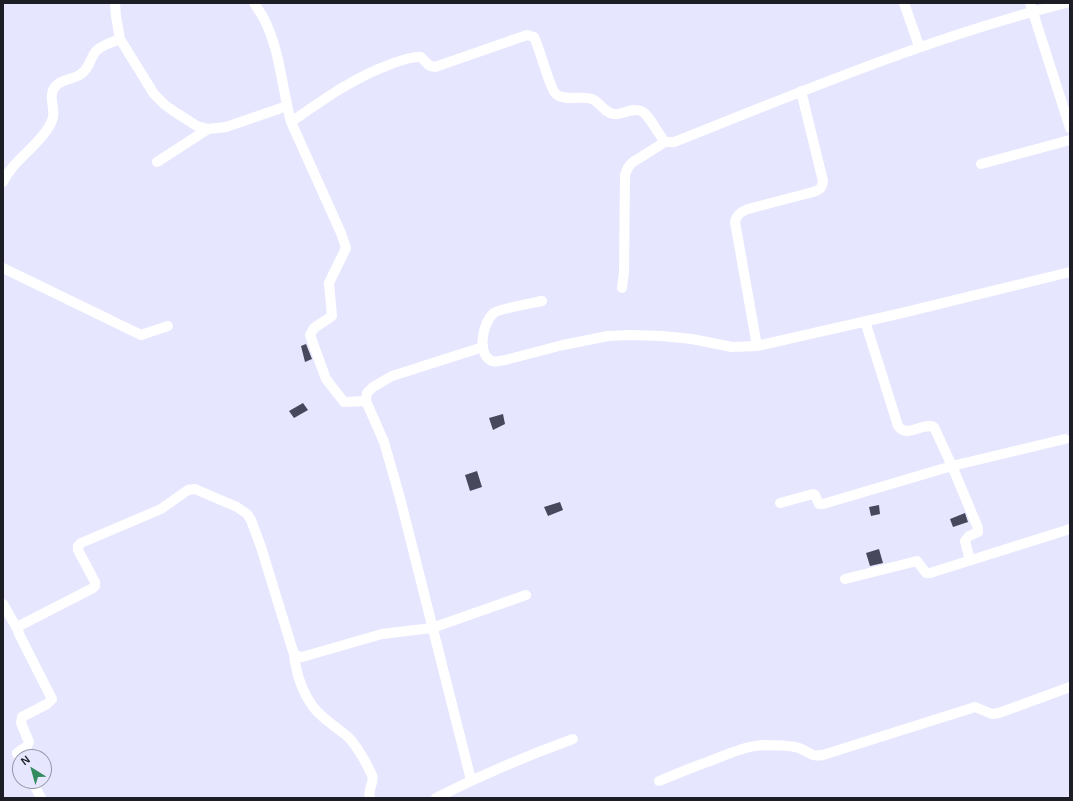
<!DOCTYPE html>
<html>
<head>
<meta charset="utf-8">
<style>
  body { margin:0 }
  #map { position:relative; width:1073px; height:801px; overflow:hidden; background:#e6e7ff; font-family:Helvetica,sans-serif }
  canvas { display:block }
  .frame { position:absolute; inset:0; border:4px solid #1d1d26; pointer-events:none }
  .north { position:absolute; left:12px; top:749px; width:40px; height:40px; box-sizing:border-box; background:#e6e7ff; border:1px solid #9696a8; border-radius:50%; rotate:323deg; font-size:11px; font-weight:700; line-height:16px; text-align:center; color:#1d1d26 }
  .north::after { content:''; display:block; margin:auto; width:14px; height:18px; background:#348b5f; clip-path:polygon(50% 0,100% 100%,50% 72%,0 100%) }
</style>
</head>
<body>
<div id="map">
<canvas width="1073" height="801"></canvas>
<div class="frame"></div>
<div class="north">N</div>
</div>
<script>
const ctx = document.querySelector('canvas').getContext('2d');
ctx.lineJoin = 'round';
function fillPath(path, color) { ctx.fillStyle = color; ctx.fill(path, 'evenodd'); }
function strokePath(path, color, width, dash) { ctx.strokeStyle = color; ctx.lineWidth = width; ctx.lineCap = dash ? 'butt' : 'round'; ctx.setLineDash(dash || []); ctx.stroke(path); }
fillPath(new Path2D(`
  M306,344L312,359L305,362L301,346Z
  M303,403L308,410L294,418L289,411Z
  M503,414L505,424L493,430L489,418Z
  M477,471L482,487L470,491L465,475Z
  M560,502L563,510L548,516L544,507Z
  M879,505L880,514L871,516L869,507Z
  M965,513L968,522L953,527L950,519Z
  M879,549L883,563L870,566L866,553Z`), '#47485b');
strokePath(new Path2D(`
  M115,3L116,16L120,39L128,52L154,94L165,105L178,114L197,126L208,129L226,127L287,106
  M254,3C257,8 261,13 264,19C280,50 282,88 291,122L341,233L346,248L329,283L332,316L314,328L310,335L326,379L344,402L366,401
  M904,3L919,46
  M1030,3L1070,128
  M291,122C324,99 353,78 391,64C401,61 410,56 421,57C426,62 428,67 435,67L527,35L534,37C540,49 550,89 556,94C565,102 581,95 592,99C600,102 604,113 614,114C623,115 632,107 641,111C649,114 658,134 665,142H674C803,91 931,37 1066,3
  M157,162L208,129
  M981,164L1070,140
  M3,182C13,161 34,149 46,131C49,127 52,122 53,117C55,108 49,99 53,90C58,79 73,80 81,74C90,68 90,58 96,51C102,45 112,42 120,39
  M3,268L141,335L168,326
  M622,288L624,272L625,175C627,169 628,166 633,162L665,142
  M542,301C533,303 499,309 494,313C483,321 477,352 490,360C494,363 500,361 505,360L563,345L608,336L630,335L662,336L692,339L732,347L757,346L902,313L1070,272
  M865,321L898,426C907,439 922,422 934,427L952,466L978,528V532L969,536L965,541L970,560
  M757,346L735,222C737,214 741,212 748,209L813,192C820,190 822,188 823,181L801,91
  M780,503L813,494L815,495L819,504H823L952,466L1065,439
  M845,579L917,561L926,573H930L1070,529
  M3,604L18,630
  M294,654C296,673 302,692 314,708C323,719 336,727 347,736C356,744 367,764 372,775C375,783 367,789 370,798
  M20,759L17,753L27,746L29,742L21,723L22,717L47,704L52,699L19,634L18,630L19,626L93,588L95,586V582L78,550V546L81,543L161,509L188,490L195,489L237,507L247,514L251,520L261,547L292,648L294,654L298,656L302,657L382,634L432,628L526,595
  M471,780L400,498L384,442L366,401L367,393L373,387L392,376L483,347
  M32,781L41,798
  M659,781C676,774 693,767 710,761C728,754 745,746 764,745C773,745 785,745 795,747C807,749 809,758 823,755L975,707L992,714L999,713L1070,687
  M436,798C481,775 526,756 573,739`), '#fff', 10);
</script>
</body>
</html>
